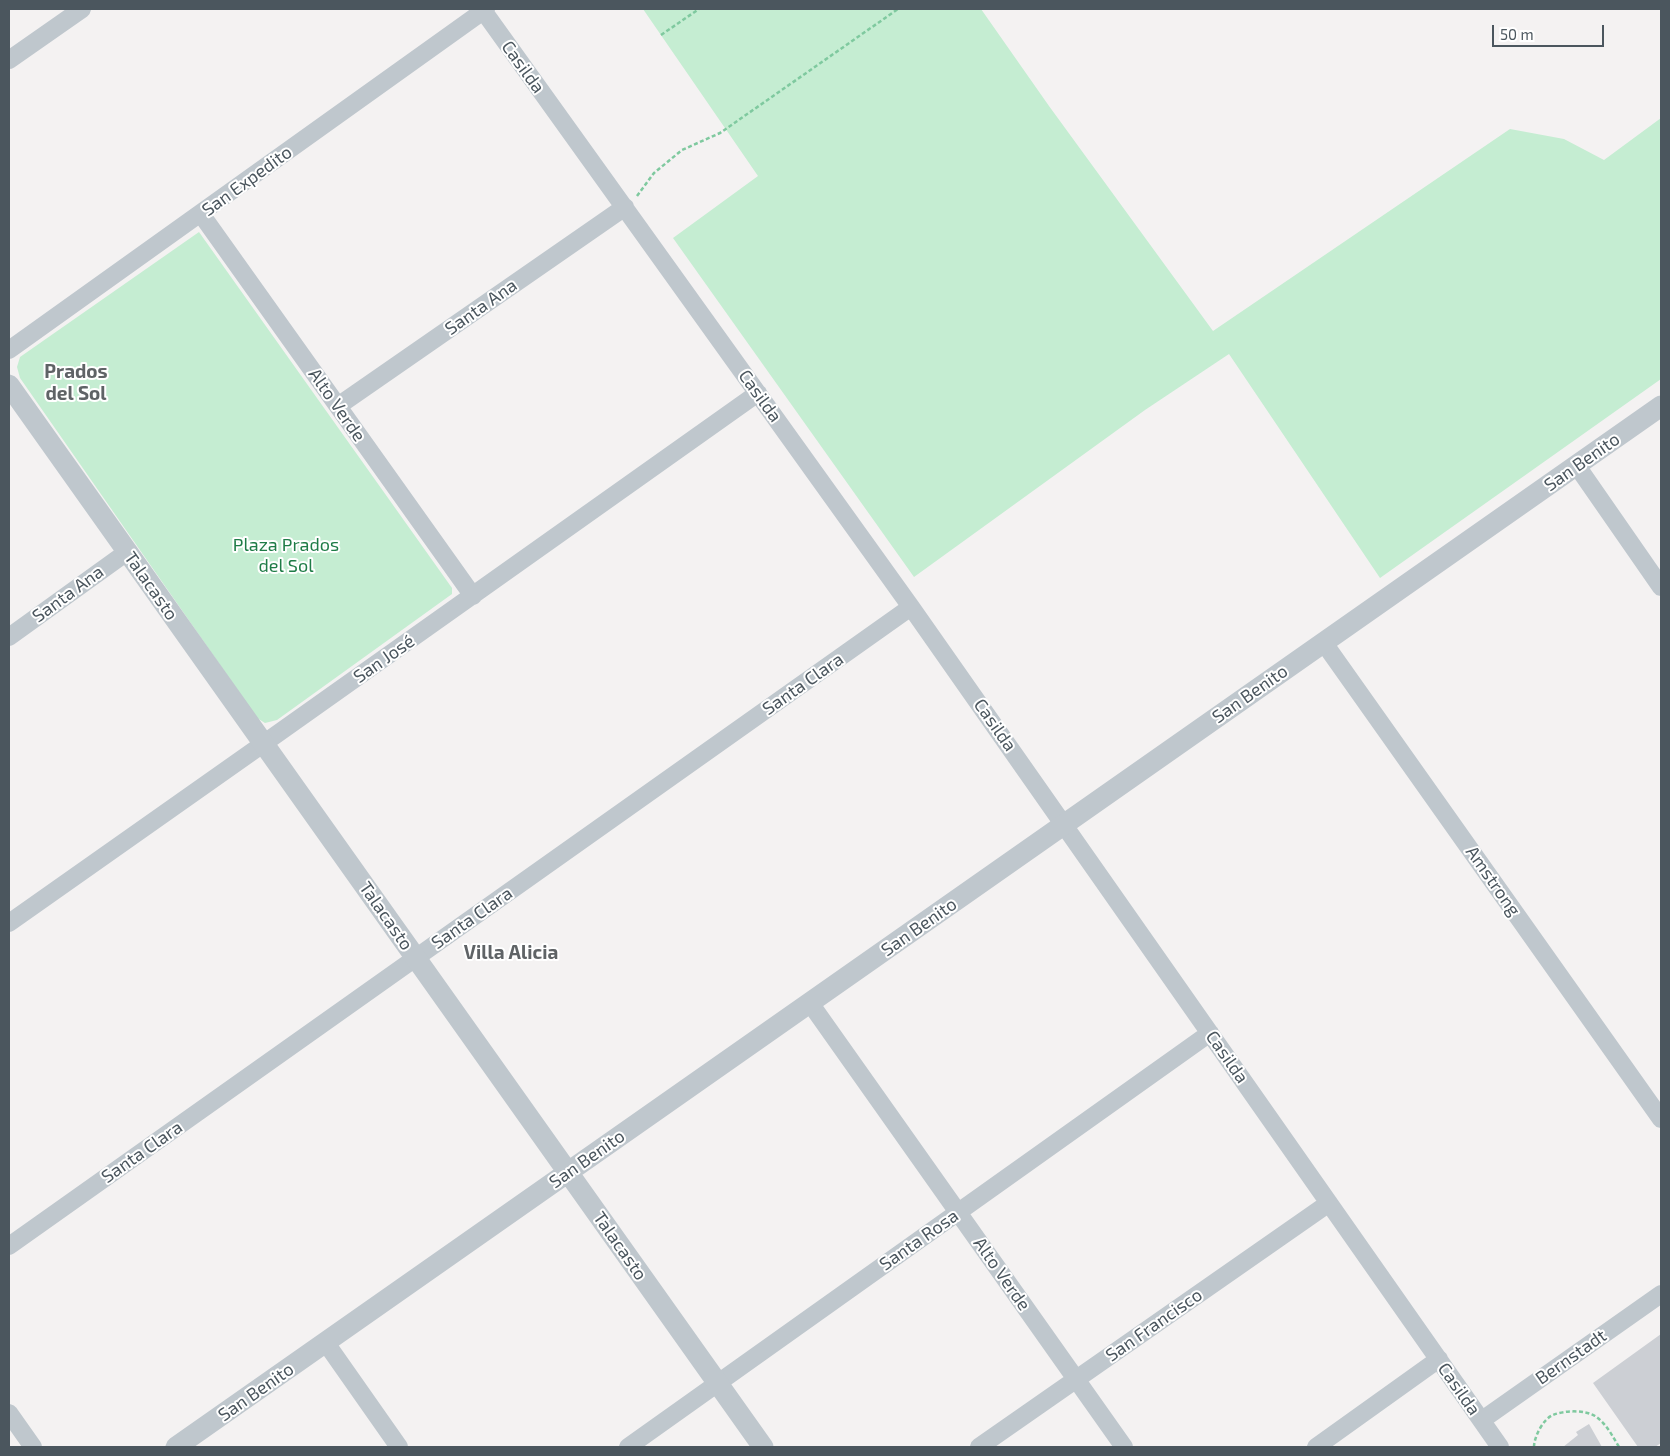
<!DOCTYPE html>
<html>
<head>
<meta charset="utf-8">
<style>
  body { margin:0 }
  #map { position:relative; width:1670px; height:1456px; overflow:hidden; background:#f4f2f2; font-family:"Exo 2",sans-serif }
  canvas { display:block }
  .frame { position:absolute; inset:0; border:10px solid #4b565e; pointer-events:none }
  .scale { position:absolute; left:1492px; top:25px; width:112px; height:22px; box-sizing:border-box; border:2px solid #4b565e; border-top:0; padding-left:6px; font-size:15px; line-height:18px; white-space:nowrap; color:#4b565e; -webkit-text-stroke:4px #fff; paint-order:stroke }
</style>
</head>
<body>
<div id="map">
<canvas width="1670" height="1456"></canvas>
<div class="frame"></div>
<div class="scale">50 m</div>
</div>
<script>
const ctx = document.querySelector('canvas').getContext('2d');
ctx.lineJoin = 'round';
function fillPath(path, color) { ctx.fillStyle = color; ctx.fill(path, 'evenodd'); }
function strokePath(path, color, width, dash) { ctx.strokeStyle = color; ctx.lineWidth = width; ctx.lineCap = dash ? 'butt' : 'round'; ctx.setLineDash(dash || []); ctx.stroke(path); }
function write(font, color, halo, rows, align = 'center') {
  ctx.font = font + ' "Exo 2",sans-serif'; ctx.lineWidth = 4; ctx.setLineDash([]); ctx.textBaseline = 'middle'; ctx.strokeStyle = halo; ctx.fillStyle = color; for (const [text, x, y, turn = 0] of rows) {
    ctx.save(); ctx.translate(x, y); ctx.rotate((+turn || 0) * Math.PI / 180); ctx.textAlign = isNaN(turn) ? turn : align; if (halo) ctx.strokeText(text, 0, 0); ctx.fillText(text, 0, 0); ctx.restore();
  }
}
fillPath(new Path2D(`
  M643,9H981L1049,106L1213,331L1510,129L1564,139L1604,160L1661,118V379L1380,578L1229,354L1145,410L914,577L673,238L758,176Z
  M199,232L452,588V594L277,720L265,723L257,718L20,378L17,367L20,357Z`), '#c5edd2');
fillPath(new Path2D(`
  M1661,1334V1443L1655,1447H1638L1593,1383Z
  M1589,1424L1602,1447H1563L1578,1435L1576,1432Z`), '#cccfd4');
strokePath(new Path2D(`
  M661,35L699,9
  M637,196L654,173L682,150L720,133L898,9
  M1534,1447C1534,1437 1543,1419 1553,1415C1565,1410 1585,1410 1595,1416C1606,1423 1613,1437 1619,1447`), '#7fc99f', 2.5, [4, 2.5]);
strokePath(new Path2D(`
  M482,9L911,607L1500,1447
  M9,60L82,9
  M201,214L473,596
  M9,350L486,9
  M338,406L625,207
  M1577,466L1661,587
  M9,637L127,552
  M1324,643L1661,1119
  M9,923L263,744L758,393
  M810,1003L1124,1447
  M9,1246L911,607
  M326,1343L399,1447
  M9,1413L33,1447
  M1482,1420L1661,1294
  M628,1447L1210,1033
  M979,1447L1329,1203
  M1316,1447L1439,1359`), '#bfc7cd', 18);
strokePath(new Path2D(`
  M9,385L763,1447
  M176,1447L1661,406`), '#bfc7cd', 21);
write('18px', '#4b565e', '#fff', [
  ["Casilda",523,67,54],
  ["San Expedito",247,181,-36],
  ["Santa Ana",481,307,-35],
  ["Casilda",760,396,54],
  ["Alto Verde",337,405,55],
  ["San Benito",1582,462,-35],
  ["Talacasto",151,586,55],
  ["Santa Ana",68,594,-36],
  ["San José",384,659,-35],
  ["Santa Clara",803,684,-35],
  ["San Benito",1250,694,-35],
  ["Casilda",995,725,55],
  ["Amstrong",1493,881,55],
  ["Talacasto",386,916,55],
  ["Santa Clara",472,918,-35],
  ["San Benito",919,927,-35],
  ["Casilda",1227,1057,55],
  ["Santa Clara",142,1152,-35],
  ["San Benito",587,1159,-35],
  ["Santa Rosa",919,1240,-35],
  ["Talacasto",620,1246,55],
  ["Alto Verde",1002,1274,55],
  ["San Francisco",1154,1325,-35],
  ["Bernstadt",1571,1357,-35],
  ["Casilda",1459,1389,55],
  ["San Benito",256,1392,-35]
]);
write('18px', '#1f7c47', '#fff', [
  ["Plaza Prados",286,545],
  ["del Sol",286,566]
]);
write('bold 19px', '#5f6366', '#fff', [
  ["Prados",76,372],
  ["del Sol",76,394],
  ["Villa Alicia",511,953]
]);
</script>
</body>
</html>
